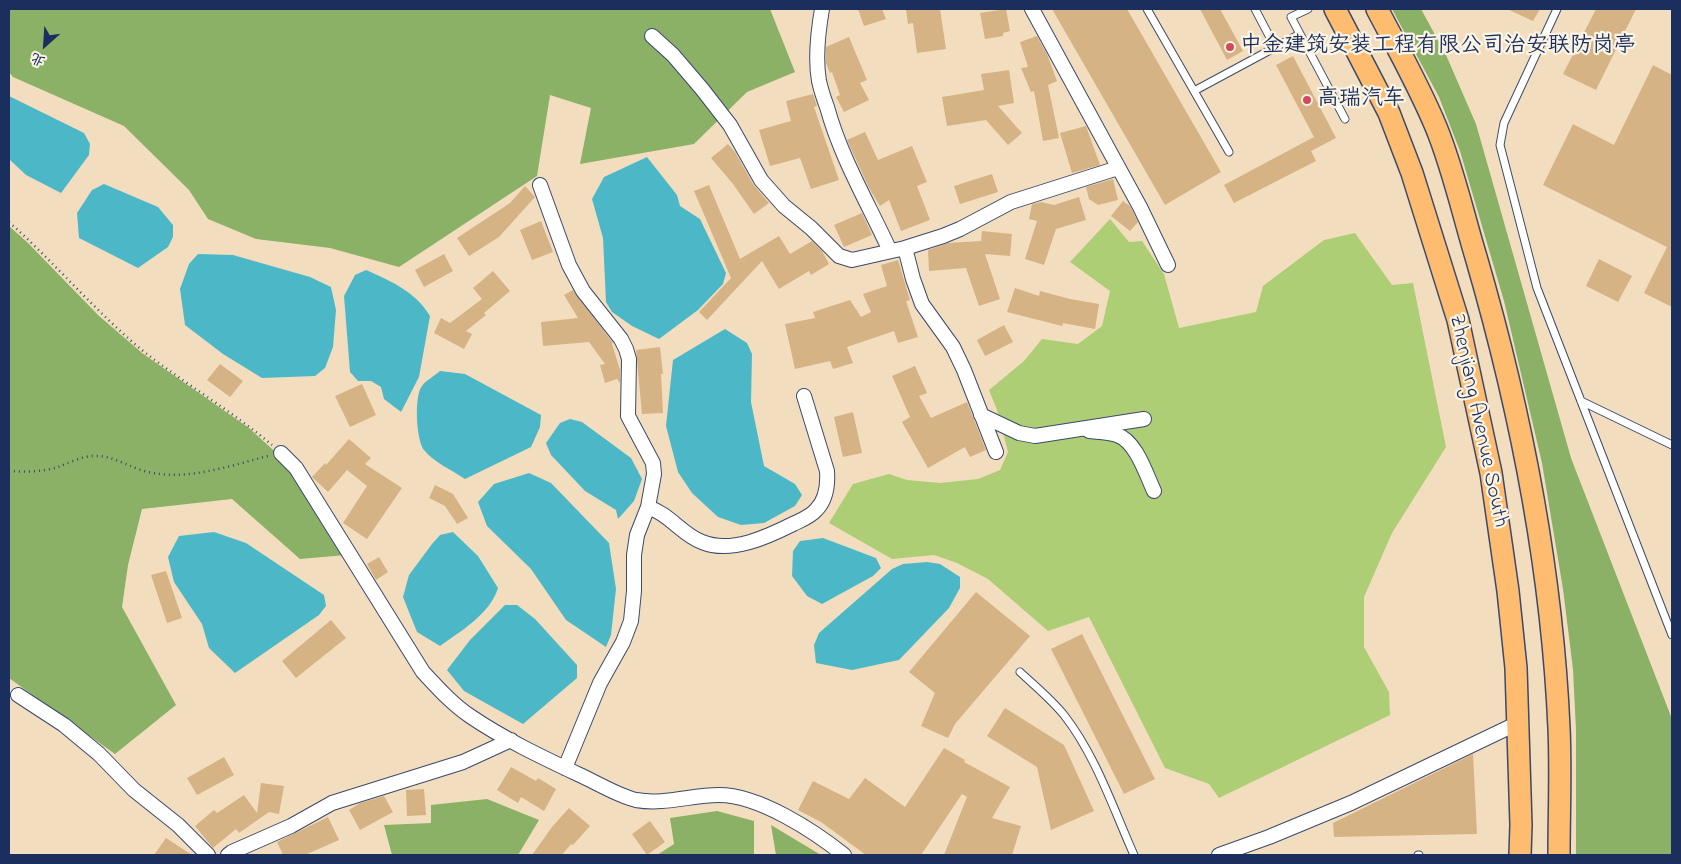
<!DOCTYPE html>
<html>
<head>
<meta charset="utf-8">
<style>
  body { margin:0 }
  #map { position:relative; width:1681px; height:864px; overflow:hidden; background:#f2debe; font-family:"Indie Flower","LXGW WenKai TC",sans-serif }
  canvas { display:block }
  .frame { position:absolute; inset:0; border:10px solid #1b2f5e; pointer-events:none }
  .north { position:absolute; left:20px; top:20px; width:50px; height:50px; -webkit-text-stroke:4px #fcf5e5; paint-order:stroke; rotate:206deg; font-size:14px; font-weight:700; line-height:20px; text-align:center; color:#1b2f5e }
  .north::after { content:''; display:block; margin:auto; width:18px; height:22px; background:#1b2f5e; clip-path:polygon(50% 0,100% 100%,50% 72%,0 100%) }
</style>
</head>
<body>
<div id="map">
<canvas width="1681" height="864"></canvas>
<div class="frame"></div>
<div class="north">北</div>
</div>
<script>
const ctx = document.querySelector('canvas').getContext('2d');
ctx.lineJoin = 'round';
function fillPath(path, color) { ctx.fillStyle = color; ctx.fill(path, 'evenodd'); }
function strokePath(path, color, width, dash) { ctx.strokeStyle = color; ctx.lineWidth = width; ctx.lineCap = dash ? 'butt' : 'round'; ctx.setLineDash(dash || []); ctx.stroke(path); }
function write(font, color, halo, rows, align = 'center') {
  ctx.font = font + ' "Indie Flower","LXGW WenKai TC",sans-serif'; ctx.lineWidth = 4.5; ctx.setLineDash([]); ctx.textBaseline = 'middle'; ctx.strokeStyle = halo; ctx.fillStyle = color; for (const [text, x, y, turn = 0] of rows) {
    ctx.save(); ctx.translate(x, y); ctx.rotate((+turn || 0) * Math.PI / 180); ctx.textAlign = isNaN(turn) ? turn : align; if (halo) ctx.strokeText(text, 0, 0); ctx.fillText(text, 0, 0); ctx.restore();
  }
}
fillPath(new Path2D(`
  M1110,219L1129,242L1142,241L1164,274L1179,328L1256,312L1263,286L1324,240L1355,233L1392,285L1413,283L1446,447L1392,533L1364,597V647L1389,692L1390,715L1219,798L1209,784L1165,768L1089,617L1048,631L988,579L957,563L934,555L892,559L829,523L853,484L889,474L907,480L940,483L978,479L1000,470L1008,452L997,410L989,390L1024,361L1042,339L1078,344L1102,326L1110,291L1070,262Z`), '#aece75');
fillPath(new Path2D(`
  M9,9H770L795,72L747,92L694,144L580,164L591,108L550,95L537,176L399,267L330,248L256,239L208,219L189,190L124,126L13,77L9,72Z
  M1392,9H1421L1446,55L1476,124L1571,458L1672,719V855H1576V730L1573,669L1563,589L1542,463L1504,301L1460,151L1439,97Z
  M9,226L28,243L98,315L142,353L249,428L294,469L346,555L300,559L232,499L142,509L128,565L122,607L176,705L115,754L9,678Z
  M487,799L539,820L518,855H392L384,825L431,823V805Z
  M717,811L754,821V855H657L674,844L670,818Z
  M771,825L821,855H776Z`), '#8ab166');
fillPath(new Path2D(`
  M9,96L84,133L90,144L89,155L61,193L26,175L9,159Z
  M647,157L677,195L680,206L700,219L726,273L723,284L698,310L659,339L632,326L612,312L606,302L603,238L592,199L604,177Z
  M104,184L158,207L173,225V237L168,247L138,268L79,238L77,213L92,190Z
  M198,254L233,255L310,277L331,287L336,310L333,347L325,368L315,376L262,378L223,354L185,325L180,289L189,264Z
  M366,270C391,281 416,292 430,316L419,377L401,412L384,399L381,387L371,381H358L350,372L344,296L355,275Z
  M725,329L747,343L752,354L751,402L764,466L795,484L802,495L795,506L764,523L741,525L718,517L692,493L678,472L666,426L673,360Z
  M440,371L465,374L541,415L540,427L531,447L465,479C452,470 433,462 424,450C416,440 414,395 422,386C426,380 435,376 440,371Z
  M570,419L582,422L631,458L642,479L634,501L618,519L616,510L585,491L551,455L546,443L560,423Z
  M529,473L551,483L609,543L616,589L611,635L606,647L566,620L531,569L487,526L478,502L494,484Z
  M214,532L246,543L324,595L326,606L319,615L235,673L209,648L202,624L174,582L168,557L179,536Z
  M453,532L478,556L498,588C490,614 461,631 440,646L417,632L403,597L409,575L432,544L440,535Z
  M823,538L876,558L881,568L873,576L822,604L807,596L792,576L793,551L800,541Z
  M927,562L940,564L960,577V588L949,608L899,660L852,670L816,663L814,645L819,633L892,569L903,564Z
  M505,605H517L535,619L577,665V678L523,724L464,691L447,670L470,640Z`), '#4cb8c7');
fillPath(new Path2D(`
  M858,9H882L886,19L864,26Z
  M906,9H940L946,49L917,53L913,23L908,24Z
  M1006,9L1010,31L1003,33V36L985,39L980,13Z
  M1052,9H1127L1221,172L1165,205Z
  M1200,9H1220L1243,51L1227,60Z
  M1507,9H1540L1533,21Z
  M1596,9H1636L1596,90L1563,74Z
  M1037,36L1047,54L1057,81L1048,85L1059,138L1043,141L1034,91L1031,92L1021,68L1028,67L1020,42Z
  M849,37L867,80L860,83L869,100L844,112L836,97L840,95L832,72L830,73L826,63V47Z
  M1293,56L1336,138L1311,151L1316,161L1234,203L1224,185L1314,137L1276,65Z
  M1653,65L1672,75V307L1644,293L1667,247L1543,185L1573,124L1614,145Z
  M1009,70L1014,103L998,106L1022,133L1008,145L986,120L947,126L942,97L984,90L981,74Z
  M813,94L817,106L814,107L839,180L811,189L800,158L770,166L759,130L791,121L786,101Z
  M1086,126L1100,165L1072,173L1060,133Z
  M865,132L878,160L912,146L927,182L917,186L930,220L901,231L889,200L880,206L869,188L847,140Z
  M728,144L735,152L753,184L769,203L754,214L733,184L711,158Z
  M992,174L998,192L960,204L954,186Z
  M1113,179L1118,200L1098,205L1089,199L1086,187Z
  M709,185L740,259L779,236L790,254L812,241L822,251L829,264L811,275L809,271L779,289L762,261L707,320L699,312L731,278L694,191Z
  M525,186L535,197L499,237L469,256L457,238L510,203Z
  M1079,197L1086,220L1056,229L1044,265L1025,259L1037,221L1029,219L1032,204L1041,202L1054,205Z
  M1123,201L1130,206L1138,222L1130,231L1111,216Z
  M862,213L872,235L844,247L834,225Z
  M541,221L553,252L532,260L520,230Z
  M982,231L1012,234L1010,256L985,254L1000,299L979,306L966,268L929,271L928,250L948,243L981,241Z
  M444,254L453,271L424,287L415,270Z
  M1599,259L1632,276L1618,302L1586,286Z
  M898,260L910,300L906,301L918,337L898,343L894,331L847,347L853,363L833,369L830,361L795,369L785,324L815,318L813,312L850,300L861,317L871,312L863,294L887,286L881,265Z
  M493,271L510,291L484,313L486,315L466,331L472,334L464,349L434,333L441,318L450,323L482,299L473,288Z
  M1015,288L1039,296L1040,291L1070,299L1099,304L1095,329L1063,323L1062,326L1007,312Z
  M573,290L613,343L612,344L620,370V383L617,379L605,383L600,365L605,364L589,342L543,346L541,322L578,318L564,295Z
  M1004,325L1013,342L985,356L977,340Z
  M660,347L663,374H661L663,413L642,414L636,350Z
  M220,364L243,381L230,397L207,380Z
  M915,366L927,393L919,396L931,418L967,402L986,450L970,457L965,447L928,468L902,422L910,417L892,376Z
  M362,384L376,415L350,427L335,396Z
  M853,412L862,453L843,457L834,417Z
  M349,439L371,458L365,464L402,488L367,539L343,523L367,486L347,470L328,492L312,477L325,463L326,465Z
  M435,485L453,494L468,518L457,524L445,506L429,498Z
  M379,557L388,572L376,580L367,564Z
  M166,571L182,618L167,623L151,575Z
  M976,592L1030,636L955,724L948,738L921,726L935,693L909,672Z
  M331,620L346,638L296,678L282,661Z
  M1082,634L1155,779L1124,794L1051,649Z
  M1005,708L1064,745L1094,811L1051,830L1037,767L987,736Z
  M944,748L965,760L964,762L1010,787L992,818L1021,826L1012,855H944L967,797L962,794L921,855H866L821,822L798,810L813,781L849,799L865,778L905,807Z
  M1473,754L1477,834L1334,837L1333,823Z
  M224,757L234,775L197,795L187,778Z
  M511,767L536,781L538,778L556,789L544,811L521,797L518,803L497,790Z
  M261,783L284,786L279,814L269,812L239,833L236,829L213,848L195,826L214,810L217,813L244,795L257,813Z
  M424,789L426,815L407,816L406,790Z
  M384,796L393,812L360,830L349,810L360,803Z
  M569,808L590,826L573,845L571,844L562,855H532L552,827Z
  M328,817L339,840L305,855H283L277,842Z
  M650,821L665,842L647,855L632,834Z
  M166,838L192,855H154Z`), '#d5b385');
const service = new Path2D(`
  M1147,9L1229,152
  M1255,9L1275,47
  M1308,9L1291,17L1345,119
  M1557,9L1504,123L1500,145L1537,288L1672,635
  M1194,91L1300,34
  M1581,401L1672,445
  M1020,672C1035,686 1051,699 1064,715C1096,756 1113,808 1134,855
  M1418,855H1419`);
const minor = new Path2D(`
  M822,9C818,32 815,58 819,81C821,90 824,99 827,107C841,158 868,203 890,251
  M1032,9L1140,207L1168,265
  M652,36L673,55L702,89L730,125L761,180L784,206L811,228L839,256L852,260L905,248L943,236L960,229L1011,202L1118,168
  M540,185L569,265L583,291L621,339L626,349L629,359L628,416L653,463L654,474L648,507L637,535L634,555V591L631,621L623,642L600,683L565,768
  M905,248L913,279L922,304L953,347L964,370L996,452
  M981,415L1019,433L1035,436L1144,419
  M1089,431C1098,432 1109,432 1117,435C1136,441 1146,474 1154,491
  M281,453L296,468L423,672C438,688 452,704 470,716C505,740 546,759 584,777C601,785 619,796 636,800C665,805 691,795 719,795C759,795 814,831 844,855
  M648,507C671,515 681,534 702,542C731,554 767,537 793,524C801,520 810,517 816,510C826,500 828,485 827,471L804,396
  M18,695L64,725L99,754L134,790L178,825L208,855
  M228,855L232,852L291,826L332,803L463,762L511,740
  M1219,855L1269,837L1351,803L1518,723`);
const primary = new Path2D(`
  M1335,9L1389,113L1412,173L1458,320L1491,473L1508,591L1516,668L1521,825L1520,855
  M1377,9C1397,47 1419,86 1436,127C1453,168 1463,214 1476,257C1520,408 1552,570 1559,728C1561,770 1559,813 1559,855`);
strokePath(service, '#3b496c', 9);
strokePath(minor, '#3b496c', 16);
strokePath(primary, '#3b496c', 24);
strokePath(new Path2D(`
  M9,222C55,263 95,311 143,351C185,384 232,411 272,445
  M9,471C24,472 43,472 58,467C69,463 82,456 94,456C113,455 130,468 148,472C188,481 229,466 268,456`), '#3b496c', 2.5, [1, 4]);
strokePath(service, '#fff', 7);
strokePath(minor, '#fff', 14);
strokePath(primary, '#fdbc6f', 21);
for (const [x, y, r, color] of [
  [1230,47,5,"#d1495b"],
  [1307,100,5,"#d1495b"]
]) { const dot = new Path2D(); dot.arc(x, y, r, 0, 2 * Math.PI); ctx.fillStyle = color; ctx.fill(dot); strokePath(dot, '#fcf5e5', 2); }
write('22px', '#1b2f5e', '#fcf5e5', [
  ["中金建筑安装工程有限公司治安联防岗亭",1240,47],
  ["高瑞汽车",1317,100]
], 'left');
write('22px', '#1b2f5e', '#fcf5e5', [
  ["Zhenjiang Avenue South",1477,421,78]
]);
</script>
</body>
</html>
